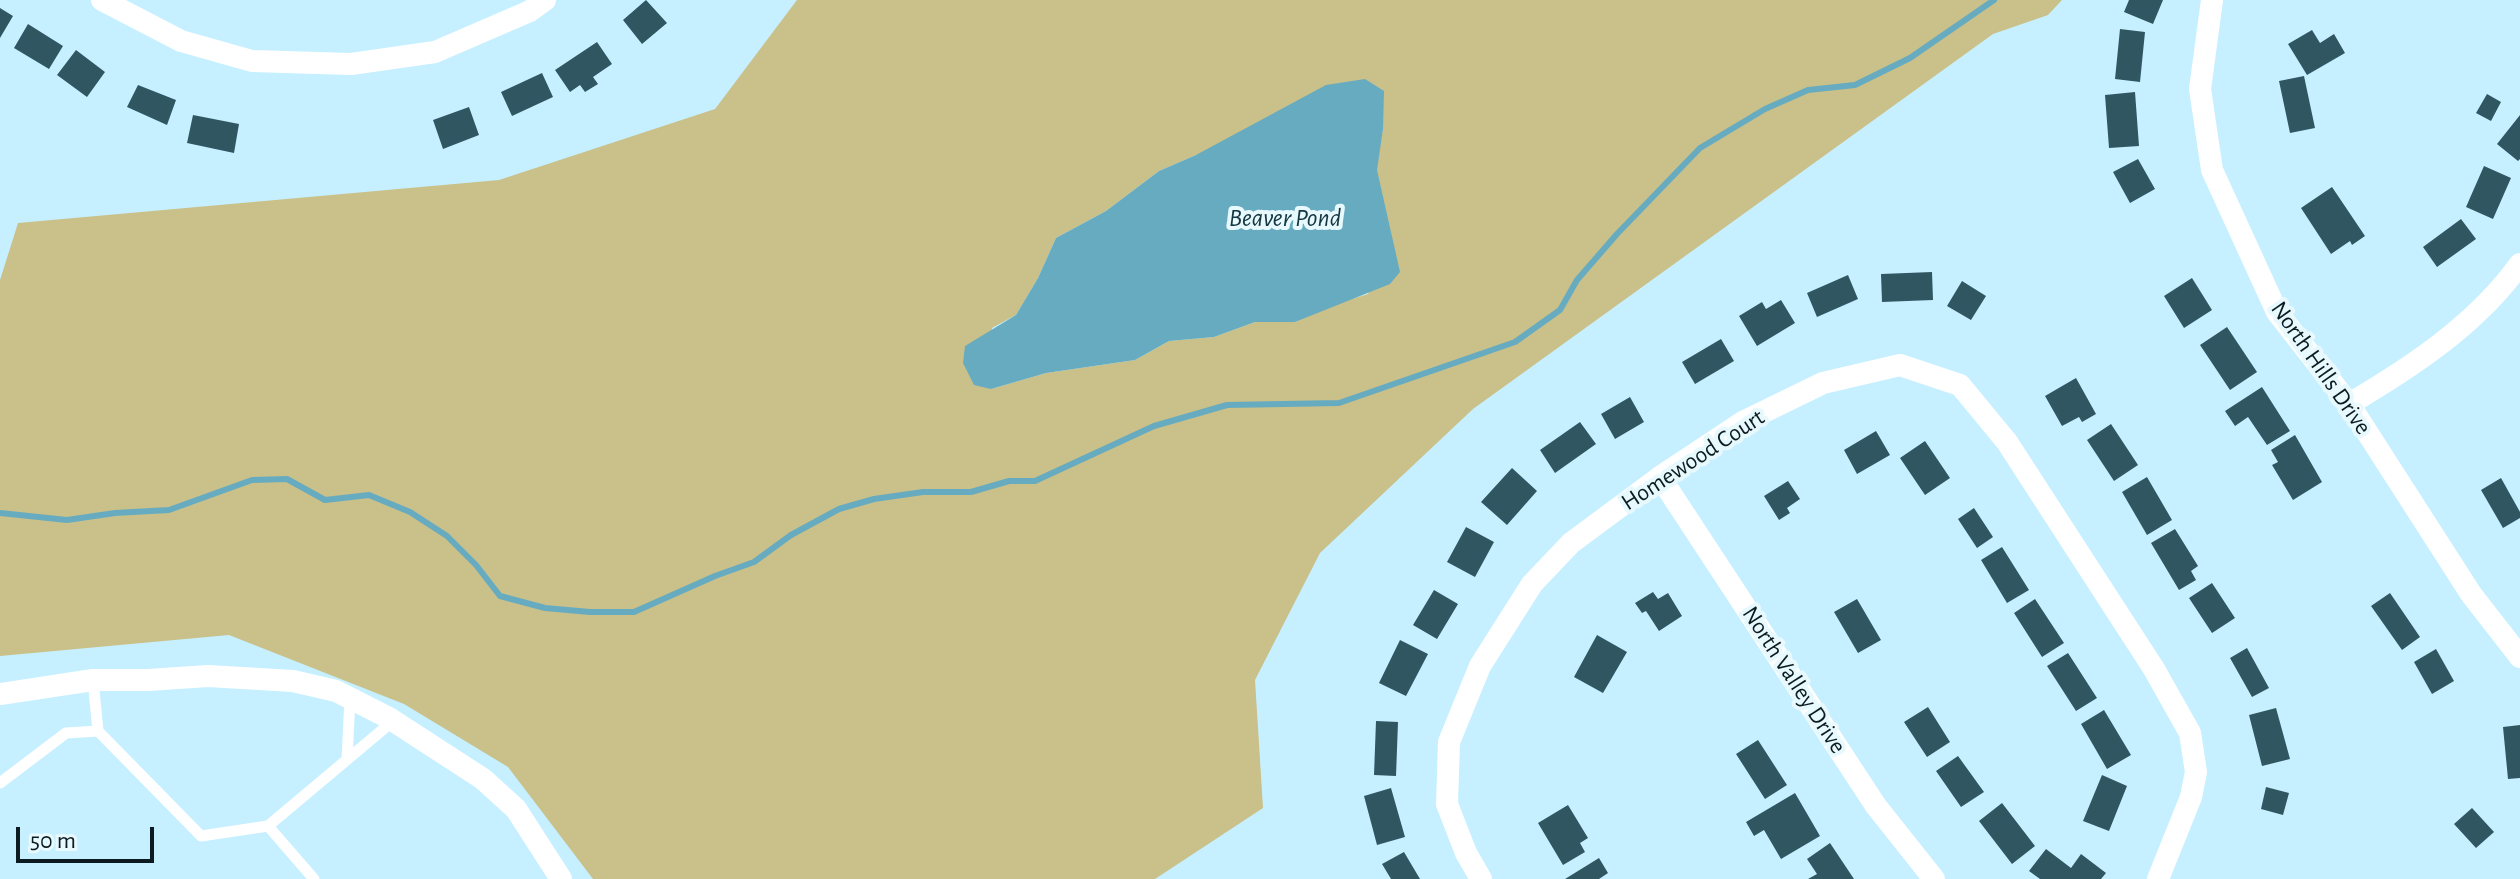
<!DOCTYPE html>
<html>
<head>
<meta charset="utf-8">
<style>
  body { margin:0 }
  #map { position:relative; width:2520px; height:879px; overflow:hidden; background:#c6f0ff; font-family:"Alegreya Sans",sans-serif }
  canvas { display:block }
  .scale { position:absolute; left:16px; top:827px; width:138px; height:36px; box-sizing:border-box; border:4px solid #0b1b20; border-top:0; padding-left:10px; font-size:24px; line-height:28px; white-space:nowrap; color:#0b1b20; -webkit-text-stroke:6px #e8f9fe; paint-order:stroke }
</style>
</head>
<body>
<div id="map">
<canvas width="2520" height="879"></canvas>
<div class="scale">50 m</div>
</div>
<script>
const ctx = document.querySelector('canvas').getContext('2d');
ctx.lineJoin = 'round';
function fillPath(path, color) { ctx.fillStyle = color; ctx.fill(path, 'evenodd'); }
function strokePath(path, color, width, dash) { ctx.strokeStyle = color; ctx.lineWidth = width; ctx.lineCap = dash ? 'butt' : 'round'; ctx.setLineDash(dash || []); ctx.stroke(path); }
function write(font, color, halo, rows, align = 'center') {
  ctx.font = font + ' "Alegreya Sans",sans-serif'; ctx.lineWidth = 8; ctx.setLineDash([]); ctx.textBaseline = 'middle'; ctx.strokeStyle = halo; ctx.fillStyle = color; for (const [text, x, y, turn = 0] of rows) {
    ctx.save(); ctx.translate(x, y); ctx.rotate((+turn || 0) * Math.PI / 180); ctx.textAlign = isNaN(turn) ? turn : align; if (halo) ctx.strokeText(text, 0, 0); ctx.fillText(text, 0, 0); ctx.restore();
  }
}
fillPath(new Path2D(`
  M797,0H2062L2048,15L1993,34L1473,409L1320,553L1255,680L1263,808L1155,879H593L508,767L404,704L229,635L0,656V280L18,223L499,180L715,109ZM1383,129L1376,170L1390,239L1368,294L1332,305L1295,322H1255L1214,337L1169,341L1135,360L1046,373L991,389L992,328L1016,315L1038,278L1056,238L1106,211L1159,171L1196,155Z`), '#cac089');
fillPath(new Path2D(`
  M1365,79L1384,91L1383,129L1377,170L1400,272L1390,284L1295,322H1255L1214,337L1169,341L1135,360L1046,373L991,389L974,385L963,363L965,346L1016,315L1038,278L1056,238L1106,211L1159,171L1196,155L1326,85Z`), '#67abc1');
strokePath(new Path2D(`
  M0,513L67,520L115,513L169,510L252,480L287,479L325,500L369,495L410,512L447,536L476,565L500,596L545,608L590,612H634L715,576L754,562L791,535L839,509L874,499L923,492H971L1009,481H1035L1154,426L1227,405L1339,403L1515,342L1560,310L1577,280L1617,234L1700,148L1765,109L1808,90L1855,85L1910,58L1994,0`), '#67abc1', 6);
fillPath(new Path2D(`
  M646,0L667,23L642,44L623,20Z
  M2129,0H2163L2153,24L2124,12Z
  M0,8L13,16L0,38Z
  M28,24L63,46L49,69L14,48Z
  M2120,29L2145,32L2140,82L2115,79Z
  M2312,30L2320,43L2334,34L2345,53L2307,75L2288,44Z
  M597,42L612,64L593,77L598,84L585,92L580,85L570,92L555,70Z
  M76,50L105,72L87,97L57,75Z
  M542,73L553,97L512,116L501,92Z
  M2304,76L2315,128L2290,133L2279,81Z
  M138,85L176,100L167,125L127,107Z
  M2135,92L2139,146L2109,148L2105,95Z
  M2487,94L2501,102L2491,121L2476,113Z
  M469,107L479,135L443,149L433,120Z
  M193,115L239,124L234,153L187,143Z
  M2520,115V159L2518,161L2497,144Z
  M2138,159L2155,189L2130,203L2113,172Z
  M2484,166L2511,178L2493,219L2466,207Z
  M2332,187L2365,236L2352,245L2350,241L2331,254L2301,208Z
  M2461,219L2476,239L2437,267L2423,247Z
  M1932,272L1933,300L1882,302L1881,274Z
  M1848,275L1858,299L1817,317L1807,293Z
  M2192,278L2212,310L2184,328L2164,296Z
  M1962,281L1986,296L1971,320L1947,306Z
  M1781,300L1795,323L1757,346L1739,316L1762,302L1766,309Z
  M2227,327L2257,372L2230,390L2200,345Z
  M1721,339L1734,361L1695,384L1682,362Z
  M2076,378L2096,414L2082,422L2079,417L2062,426L2045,396Z
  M2262,387L2290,431L2267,445L2248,417L2235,426L2225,411Z
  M1630,397L1644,422L1615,439L1601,414Z
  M1580,422L1596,444L1555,473L1540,450Z
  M2111,424L2138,465L2114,481L2087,440Z
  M1876,431L1890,455L1857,474L1844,450Z
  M2295,435L2322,482L2293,500L2272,465L2278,462L2271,450Z
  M1925,441L1950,478L1925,495L1900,458Z
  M1512,468L1537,491L1507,525L1481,502Z
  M2147,477L2172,520L2147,535L2122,492Z
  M2501,478L2520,512V518L2503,528L2481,490Z
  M1788,481L1800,499L1787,508L1790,513L1779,520L1764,496Z
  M1974,508L1993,537L1977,548L1958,519Z
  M1466,527L1494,542L1475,577L1447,562Z
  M2175,529L2198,566L2191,571L2196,580L2179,590L2151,543Z
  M2002,547L2029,590L2007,603L1981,560Z
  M2212,583L2235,618L2212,633L2189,598Z
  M1434,590L1458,604L1437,639L1413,625Z
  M1653,592L1658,599L1668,593L1682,616L1659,631L1646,611L1642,613L1635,603Z
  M2390,593L2420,637L2402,650L2371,606Z
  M1857,599L1881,640L1858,653L1834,612Z
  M2035,599L2064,643L2042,657L2014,613Z
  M1597,635L1627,652L1603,693L1574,677Z
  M1400,640L1428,654L1406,696L1379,683Z
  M2247,648L2269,688L2252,697L2230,658Z
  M2436,649L2454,681L2432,694L2414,662Z
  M2068,653L2097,698L2076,711L2047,666Z
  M1928,707L1950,742L1927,757L1904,722Z
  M2276,708L2290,759L2262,766L2249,715Z
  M2104,710L2131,755L2107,769L2081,724Z
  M1376,721L1398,722L1396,776L1374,775Z
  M2520,725V778L2508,779L2503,727Z
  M1758,740L1787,785L1765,799L1736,754Z
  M1958,756L1984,792L1961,807L1936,771Z
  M2102,775L2127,786L2109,831L2083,821Z
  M2266,787L2289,793L2283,815L2261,809Z
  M1391,788L1405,837L1377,845L1364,796Z
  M1795,793L1820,836L1781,859L1764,830L1754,836L1746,822Z
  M2002,803L2035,846L2012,864L1979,821Z
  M1568,805L1588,838L1580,843L1585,852L1563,865L1538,823Z
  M2472,808L2494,832L2476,848L2454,824Z
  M1830,843L1854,879H1808L1817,874L1807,859Z
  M2046,849L2071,868L2081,854L2106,873L2101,879H2040L2029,871Z
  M1404,852L1420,879H1391L1382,864Z
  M1599,858L1608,873L1599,879H1565Z`), '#305662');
strokePath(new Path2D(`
  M93,680L98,731L201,836L268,826L314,879
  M347,759L350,698
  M0,783L66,733L98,731
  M268,826L393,721`), '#fff', 11);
strokePath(new Path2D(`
  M102,0L181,41L252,61L351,64L435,52L530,11L545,0
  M2212,0L2200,89L2212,170L2277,312L2349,404L2471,594L2520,657
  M2349,404C2412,367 2477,324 2520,264
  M1660,477L1876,806L1934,879
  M0,694L93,680H148L208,676L293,681L336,691L389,718L483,779L516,809L561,879
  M1481,879L1466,853L1447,804L1449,742L1480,666L1532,584L1571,543L1660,477L1743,422L1823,383L1900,365L1960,385L2007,442L2154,669L2190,733L2196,772L2191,797L2158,879`), '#fff', 22);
write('24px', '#0b1b20', '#e8f9fe', [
  ["North Hills Drive",2321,368,55],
  ["Homewood Court",1693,460,-33],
  ["North Valley Drive",1794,680,57]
]);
write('italic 26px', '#153741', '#e8f9fe', [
  ["Beaver Pond",1285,218]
]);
</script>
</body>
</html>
